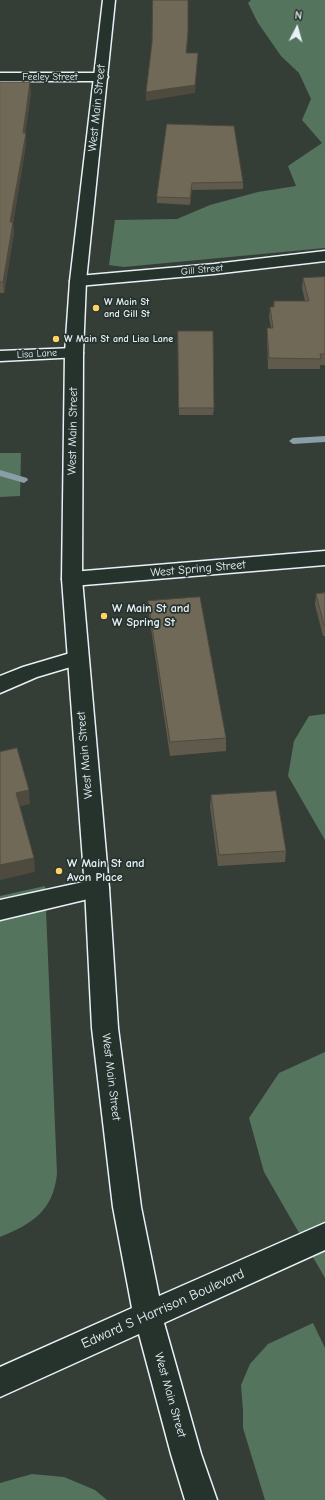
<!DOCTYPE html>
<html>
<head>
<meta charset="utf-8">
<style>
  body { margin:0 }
  #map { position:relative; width:325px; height:1500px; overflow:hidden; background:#353e36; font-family:"Comic Neue",sans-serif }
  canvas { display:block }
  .north { position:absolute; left:277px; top:8px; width:40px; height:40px; -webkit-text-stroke:3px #26332d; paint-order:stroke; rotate:6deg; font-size:11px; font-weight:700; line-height:16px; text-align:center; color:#e8f1f8 }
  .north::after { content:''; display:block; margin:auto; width:14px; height:18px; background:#e8f1f8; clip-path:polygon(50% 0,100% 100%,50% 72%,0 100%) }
</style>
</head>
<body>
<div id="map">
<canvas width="325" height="1500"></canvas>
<div class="north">N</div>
</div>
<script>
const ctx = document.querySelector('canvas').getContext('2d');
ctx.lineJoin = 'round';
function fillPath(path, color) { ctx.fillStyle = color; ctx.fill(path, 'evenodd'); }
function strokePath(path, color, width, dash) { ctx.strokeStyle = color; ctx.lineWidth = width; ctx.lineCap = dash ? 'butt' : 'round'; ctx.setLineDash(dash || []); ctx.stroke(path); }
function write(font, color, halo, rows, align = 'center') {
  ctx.font = font + ' "Comic Neue",sans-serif'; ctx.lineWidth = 3.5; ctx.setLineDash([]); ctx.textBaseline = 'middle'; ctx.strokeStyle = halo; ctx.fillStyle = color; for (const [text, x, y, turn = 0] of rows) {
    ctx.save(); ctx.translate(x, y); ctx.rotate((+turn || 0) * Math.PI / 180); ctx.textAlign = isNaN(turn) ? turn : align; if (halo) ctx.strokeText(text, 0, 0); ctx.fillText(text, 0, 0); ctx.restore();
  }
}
fillPath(new Path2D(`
  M251,0H325V248L124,267L109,265L115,220L177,219L210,205L258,192L296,186L288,166L322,143L302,120L311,99L299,73L281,56L258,23L248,3Z
  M0,453H21L20,496L0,497Z
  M325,714V840L288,776L294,741L309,716Z
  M45,886L57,1174C53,1211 32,1224 0,1237V896Z
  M325,1052V1278L264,1172L249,1118L279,1073Z
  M313,1323L325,1348V1500H265L243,1428V1411L241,1385L250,1364L268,1344Z
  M32,1474L64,1477L95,1490L107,1500H0V1483Z`), '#55745d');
fillPath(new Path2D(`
  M325,436V442L293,444L289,441L293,438Z
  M0,470L27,478L28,480L24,483L0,476Z`), '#899ea6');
const minor = new Path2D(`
  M0,73H101L106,74L108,77L106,80L101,81H0Z
  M325,251V261L214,274L78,286L72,284L70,281L72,278L78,276L214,264Z
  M74,348L80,349L83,353L80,357L0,361V351Z
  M325,551V565L72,586L65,584L62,579L65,574L72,572Z
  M77,651L84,653L87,658L84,663L37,677L0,693V676L23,667Z
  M97,879L105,881L109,888L105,895L0,920V900Z`);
const major = new Path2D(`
  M103,0H115L86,281L83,353L82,579L109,888L118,1028L141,1207L159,1296L325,1223V1250L164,1323L201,1454L217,1500H185L171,1454L139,1334L0,1397V1367L132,1308L113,1207L92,1028L85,888L62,579L65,353L70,281Z`);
strokePath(minor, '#e8f1f8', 3);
strokePath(major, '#e8f1f8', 3);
fillPath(minor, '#26332d');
fillPath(major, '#26332d');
fillPath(new Path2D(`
  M0,82L31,93L25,133L26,144L13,223L14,233L4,293H0Z
  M167,124L243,182V189L192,190L190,205L157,203V197Z
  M325,277V365H320V369H268L267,339V328H271L269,317L270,307H273L274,301H305L302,288L303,278Z
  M178,331L214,408L213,415H179Z
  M325,593V636H323L315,605L316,594Z
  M148,601L226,738V751L170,756L149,615Z
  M211,795L286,851L285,862L218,866L210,806Z`), '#605a4c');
fillPath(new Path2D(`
  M188,32V41L186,61V53Z
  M198,53L195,93L146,101V92Z
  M30,82L31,93L24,144L23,133Z
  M26,133V144L13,223L14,233L4,293L3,282L10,222Z
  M192,183V190L190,205V198Z
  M29,790L30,804L17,807L16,793Z
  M34,858L35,872L0,880V865Z`), '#4e4a3e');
const building = new Path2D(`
  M153,0H188V32L186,53H198L195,85L146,92L152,43Z
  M0,82H30L23,133H26L10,222H13L3,282H0Z
  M167,124L234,126L243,182L192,183L190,198L157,197Z
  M325,277V354H320L321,359L269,358L267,328H273L270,307H274V301H309L303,278Z
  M178,331H213L214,408H179Z
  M325,593V625H324L316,594Z
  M200,597L226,738L170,742L148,601Z
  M17,748L29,790L16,793L34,858L0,865V752Z
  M276,791L286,851L219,855L211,795Z`);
fillPath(building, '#706958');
strokePath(building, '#4e4a3e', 1);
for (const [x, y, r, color] of [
  [96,308,4,"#ffd166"],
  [56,339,4,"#ffd166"],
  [104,616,4,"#ffd166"],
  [59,871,4,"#ffd166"]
]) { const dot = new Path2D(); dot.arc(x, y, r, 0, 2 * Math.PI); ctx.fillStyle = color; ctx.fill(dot); strokePath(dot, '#26332d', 1.5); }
write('10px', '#e8f1f8', '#26332d', [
  ["Feeley Street",50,77],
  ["Gill Street",202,270,-6],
  ["Lisa Lane",37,354,-3]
]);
write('bold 10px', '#e8f1f8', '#26332d', [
  ["W Main St",104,302],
  ["and Gill St",104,314],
  ["W Main St and Lisa Lane",64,339]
], 'left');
write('12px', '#e8f1f8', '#26332d', [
  ["West Main Street",97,108,-84],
  ["West Main Street",73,431,-89],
  ["West Spring Street",198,569,-5],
  ["West Main Street",85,755,-95],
  ["West Main Street",111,1077,83],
  ["West Main Street",170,1395,74]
]);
write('bold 12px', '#e8f1f8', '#26332d', [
  ["W Main St and",112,609],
  ["W Spring St",112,623],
  ["W Main St and",67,864],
  ["Avon Place",67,878]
], 'left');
write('14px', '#e8f1f8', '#26332d', [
  ["Edward S Harrison Boulevard",163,1309,-24]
]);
</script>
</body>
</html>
